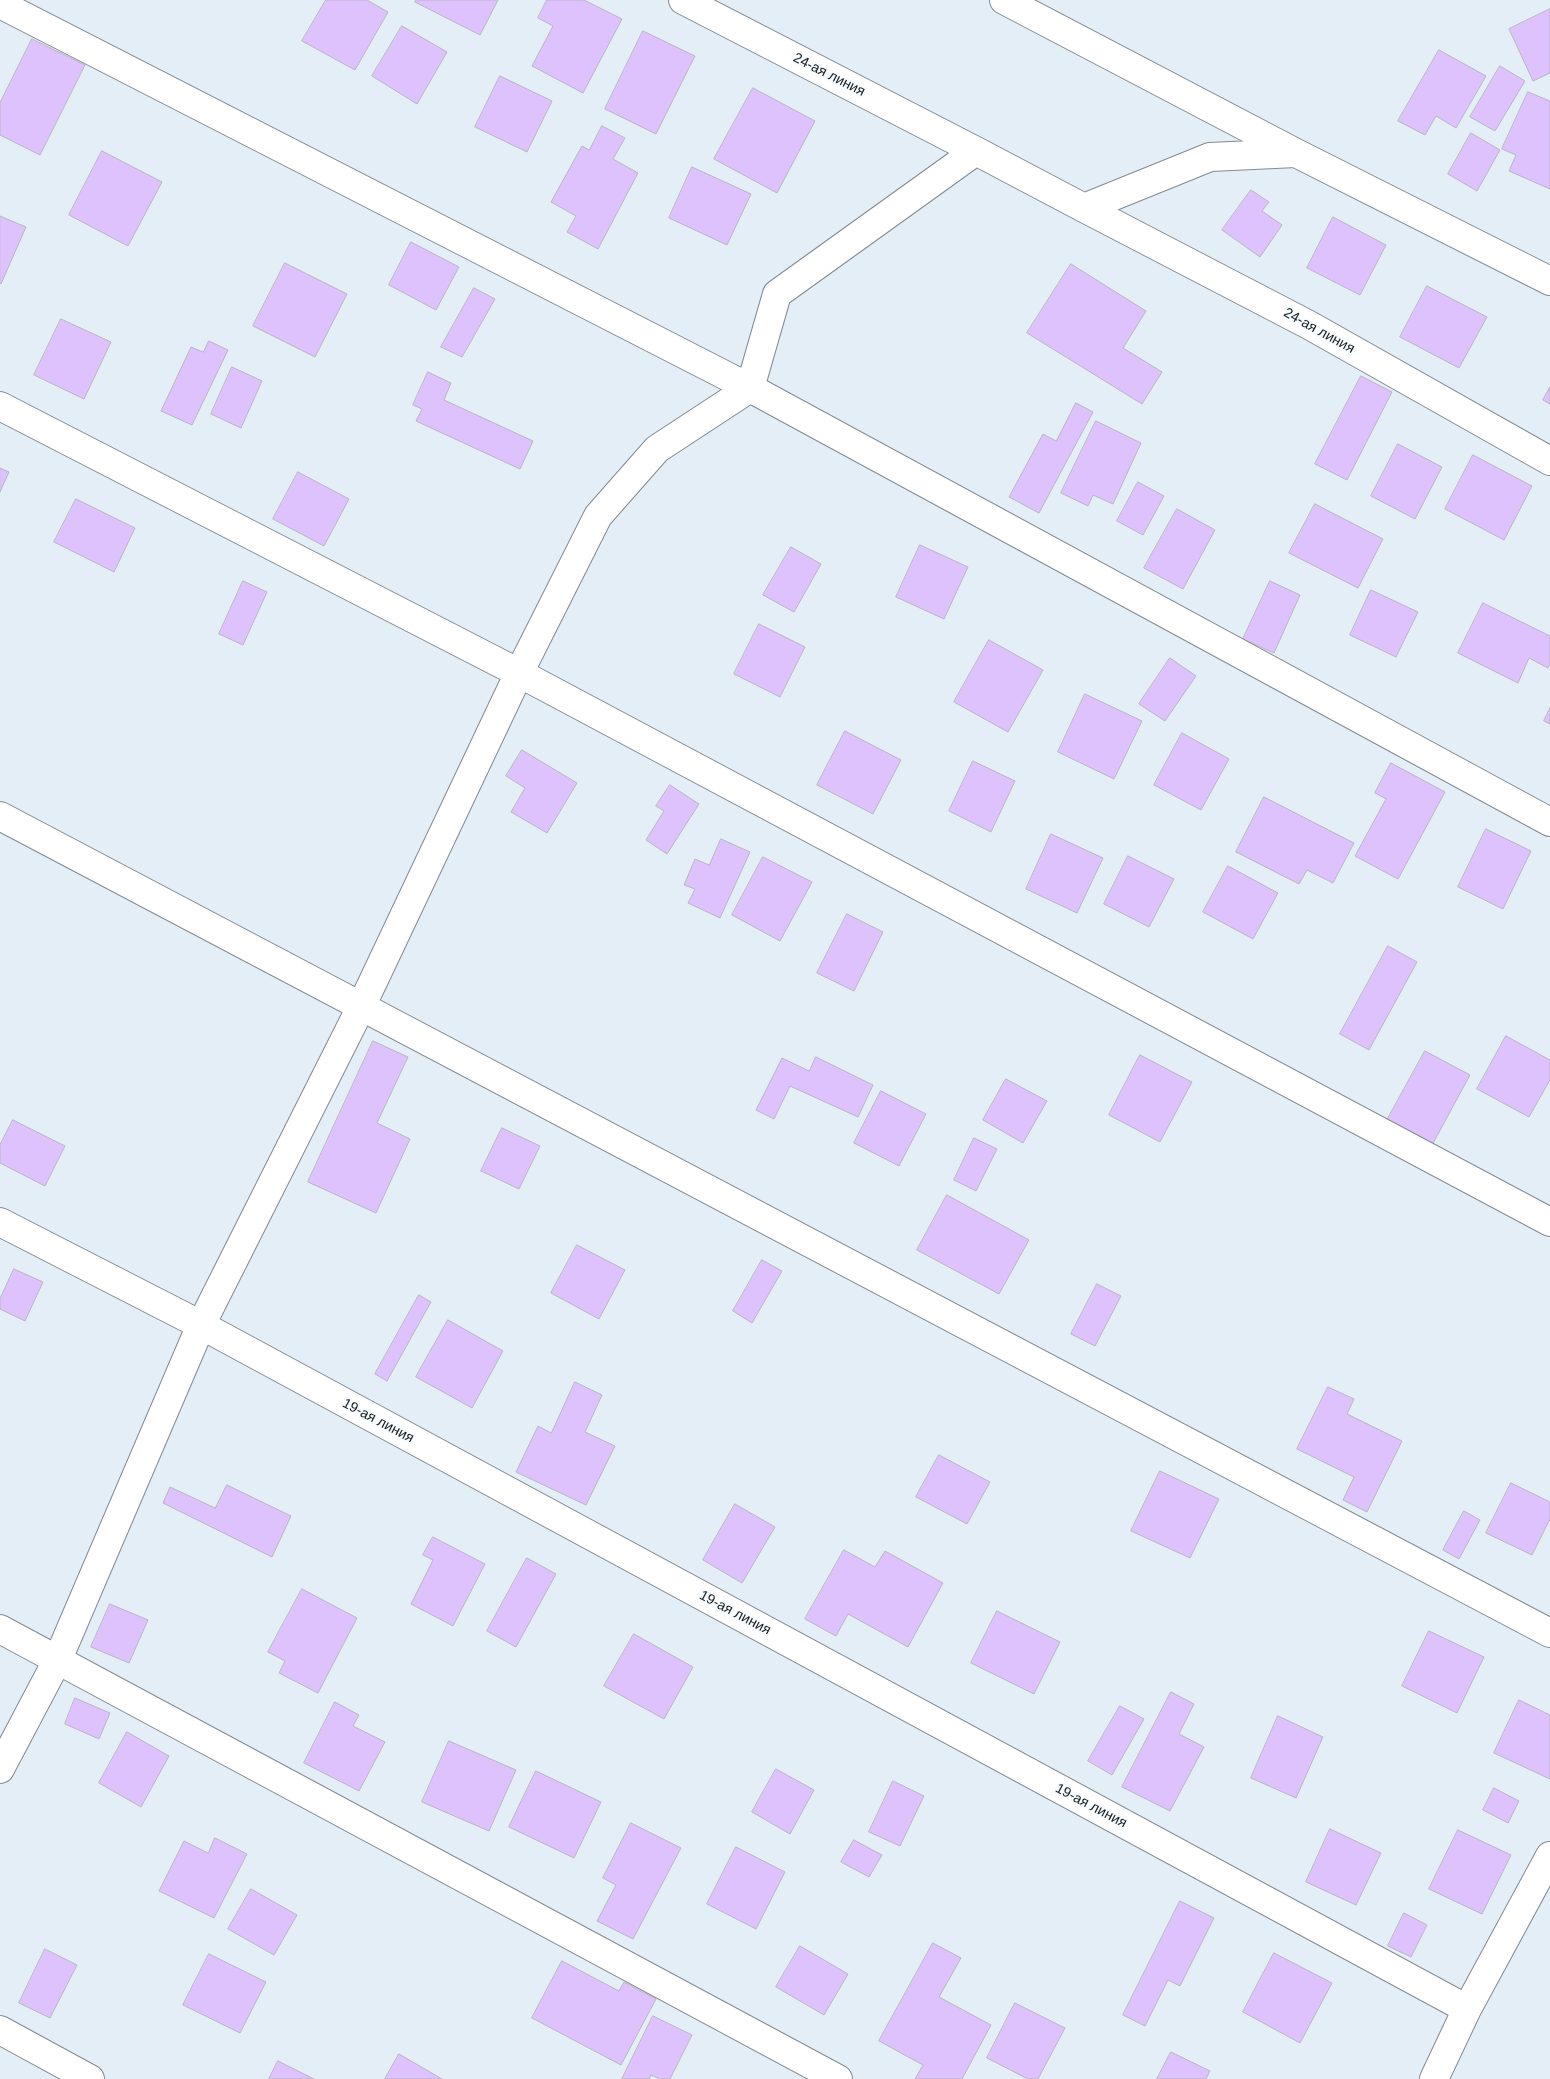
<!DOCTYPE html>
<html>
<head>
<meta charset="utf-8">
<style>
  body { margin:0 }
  canvas { display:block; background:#e4eef7 }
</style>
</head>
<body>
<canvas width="1550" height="2079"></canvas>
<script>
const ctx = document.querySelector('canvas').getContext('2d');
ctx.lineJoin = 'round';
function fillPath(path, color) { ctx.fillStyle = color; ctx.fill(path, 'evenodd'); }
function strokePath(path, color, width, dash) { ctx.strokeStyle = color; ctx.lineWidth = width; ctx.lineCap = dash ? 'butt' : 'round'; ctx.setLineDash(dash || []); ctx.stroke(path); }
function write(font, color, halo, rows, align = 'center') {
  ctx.font = font + ' Helvetica,sans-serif'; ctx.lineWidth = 4; ctx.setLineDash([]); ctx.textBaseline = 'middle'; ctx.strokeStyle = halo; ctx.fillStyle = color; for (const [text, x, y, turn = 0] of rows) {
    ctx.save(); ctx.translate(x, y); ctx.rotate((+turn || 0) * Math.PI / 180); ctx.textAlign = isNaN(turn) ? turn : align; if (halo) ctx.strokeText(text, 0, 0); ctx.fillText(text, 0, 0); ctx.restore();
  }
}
const building = new Path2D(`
  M326,0H367L388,12L355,70L302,41Z
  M416,0H498L480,35L415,2Z
  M547,0H584L622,19L583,93L532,66L553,26L538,18Z
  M1550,9V73L1533,81L1509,29Z
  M402,26L447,52L417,104L372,76Z
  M643,31L695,56L656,134L605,109Z
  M32,39L85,65L40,155L0,135V103Z
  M1439,50L1486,76L1456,128L1436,116L1425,135L1398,121Z
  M1500,66L1525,81L1495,131L1470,117Z
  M500,76L552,101L527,152L475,127Z
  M753,88L815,121L777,193L714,159Z
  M1528,92L1550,101V189L1509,171L1516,155L1502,149Z
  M602,126L625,138L613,159L638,173L598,249L567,232L576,216L551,202L582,146L589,150Z
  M1471,133L1500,150L1477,191L1448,174Z
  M102,151L162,182L128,246L69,215Z
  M692,167L751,194L727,245L669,218Z
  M1251,190L1269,202L1262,211L1282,225L1260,257L1222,230Z
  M0,216L26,227L1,284L0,283Z
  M1333,217L1386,245L1360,295L1307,268Z
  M411,242L459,267L436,310L389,285Z
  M285,263L347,294L315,357L253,326Z
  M1071,264L1146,311L1123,348L1162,372L1142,404L1027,333Z
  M1427,286L1487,317L1459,368L1400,337Z
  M474,288L495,299L462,357L441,347Z
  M61,319L111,342L84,399L34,375Z
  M209,341L228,350L192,425L161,411L191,347L203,352Z
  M232,367L262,381L241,428L211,414Z
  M428,372L451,383L444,400L533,441L520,469L416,421L422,409L413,405Z
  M1361,376L1392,392L1347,480L1315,464Z
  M1550,387V404L1543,400Z
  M1076,403L1093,412L1039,513L1009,497L1043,434L1056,441Z
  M1096,421L1141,443L1113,504L1093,495L1088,506L1061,493Z
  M1398,444L1442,467L1415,519L1371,496Z
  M1473,455L1532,486L1504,540L1445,509Z
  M0,468L9,472L0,492Z
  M298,472L349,499L324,546L273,519Z
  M1138,482L1164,496L1143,535L1117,521Z
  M76,499L135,528L114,572L54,542Z
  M1315,504L1383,539L1358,588L1289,553Z
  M1177,509L1215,530L1183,589L1144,568Z
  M920,545L968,567L944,619L896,597Z
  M791,547L821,564L794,612L763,595Z
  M243,581L267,592L243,645L219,634Z
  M1270,581L1300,595L1274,653L1243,639Z
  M1371,590L1418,612L1396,657L1350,635Z
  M1483,603L1550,636V664L1548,668L1529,658L1518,683L1458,653Z
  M759,624L805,647L780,697L734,674Z
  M989,640L1043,670L1008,732L954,702Z
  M1170,658L1196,676L1165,721L1139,704Z
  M1085,694L1142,721L1114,779L1058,752Z
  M1550,708V724L1544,721Z
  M845,731L901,760L873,814L817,785Z
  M1182,733L1229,759L1201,810L1154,785Z
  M522,750L577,783L547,833L511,812L525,788L506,776Z
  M973,761L1015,781L991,832L949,811Z
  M1391,763L1445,792L1398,879L1355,856L1386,799L1375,793Z
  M670,785L699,804L667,854L646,840L664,811L656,806Z
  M1264,797L1354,843L1333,883L1307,870L1299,884L1236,852Z
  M1486,829L1531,851L1503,909L1458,887Z
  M1051,834L1103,858L1077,913L1026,889Z
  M721,839L750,852L720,918L688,903L695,889L684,885L695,859L709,865Z
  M1128,856L1174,879L1149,927L1104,904Z
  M763,857L812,882L780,941L732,915Z
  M1228,866L1278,893L1253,939L1203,912Z
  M847,914L883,932L854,991L817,973Z
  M1388,946L1417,962L1369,1050L1340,1034Z
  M1506,1036L1550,1060V1080L1529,1117L1477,1089Z
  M373,1041L408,1057L377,1123L410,1139L376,1213L308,1182Z
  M1425,1051L1470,1075L1431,1147L1386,1122Z
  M1140,1055L1192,1082L1160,1142L1109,1115Z
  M816,1057L873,1085L858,1117L790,1086L774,1119L756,1110L782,1058L809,1071Z
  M1006,1079L1047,1101L1023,1143L983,1120Z
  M881,1091L926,1114L899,1166L854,1143Z
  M13,1120L65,1146L45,1186L0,1163V1145Z
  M502,1128L540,1146L519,1189L481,1171Z
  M974,1138L997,1149L976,1191L954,1180Z
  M947,1195L1029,1240L999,1294L917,1250Z
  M577,1245L625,1270L599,1319L551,1293Z
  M762,1260L782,1271L752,1323L733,1311Z
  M14,1269L43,1282L25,1321L0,1309V1299Z
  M1097,1284L1121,1296L1095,1346L1071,1334Z
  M419,1295L431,1302L387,1381L375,1374Z
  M448,1320L503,1351L472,1408L416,1377Z
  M575,1382L602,1395L585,1432L615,1446L586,1505L516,1472L538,1426L551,1433Z
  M1328,1387L1354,1399L1347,1414L1402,1441L1367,1512L1343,1500L1354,1477L1297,1449Z
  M939,1455L990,1482L967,1524L916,1497Z
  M1160,1471L1219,1499L1190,1558L1131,1531Z
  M1511,1483L1550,1502V1519L1532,1555L1486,1533Z
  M227,1485L291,1516L272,1557L163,1503L170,1487L215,1508Z
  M735,1504L775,1527L742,1583L703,1560Z
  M1464,1511L1480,1520L1459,1559L1443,1550Z
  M433,1537L485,1564L453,1626L411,1604L433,1560L423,1555Z
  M844,1550L875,1567L885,1551L943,1583L908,1647L848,1614L836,1636L805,1619Z
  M527,1558L556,1574L516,1647L487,1631Z
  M302,1589L357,1618L318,1693L279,1673L285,1661L268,1652Z
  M110,1604L148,1620L129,1663L91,1647Z
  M997,1611L1060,1642L1034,1694L971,1663Z
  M1429,1631L1484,1657L1457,1713L1402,1686Z
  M634,1634L693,1667L664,1719L604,1686Z
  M1171,1692L1194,1704L1179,1734L1204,1747L1170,1811L1122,1787Z
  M75,1698L110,1713L99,1739L65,1724Z
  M1519,1700L1550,1715V1779L1494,1753Z
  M335,1702L359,1715L353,1726L385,1742L359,1791L304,1763Z
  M1120,1706L1144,1719L1112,1775L1088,1761Z
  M1278,1716L1323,1737L1296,1798L1251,1778Z
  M127,1732L169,1756L141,1807L99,1783Z
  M449,1741L516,1770L489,1831L422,1802Z
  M776,1769L814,1790L790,1834L752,1812Z
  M536,1771L601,1802L574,1858L509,1827Z
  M893,1781L924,1796L900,1846L869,1832Z
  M1494,1788L1519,1801L1508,1823L1483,1810Z
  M631,1823L681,1848L633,1939L597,1921L616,1885L603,1878Z
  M1330,1829L1381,1853L1356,1905L1306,1882Z
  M1458,1830L1511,1855L1482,1914L1429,1889Z
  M215,1838L247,1854L214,1918L159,1891L184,1841L208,1853Z
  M854,1840L882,1855L869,1877L841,1862Z
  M736,1847L785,1872L756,1929L707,1904Z
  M251,1889L297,1915L274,1955L228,1929Z
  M1180,1901L1214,1918L1180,1986L1168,1980L1145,2026L1123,2015Z
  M1404,1913L1427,1925L1411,1957L1388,1946Z
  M933,1943L961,1958L939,1997L991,2025L962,2079H915L923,2065L879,2041Z
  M800,1946L848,1974L824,2015L776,1987Z
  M45,1949L77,1965L50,2018L19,2003Z
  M1274,1953L1332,1983L1300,2043L1243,2012Z
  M209,1954L266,1982L240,2033L183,2005Z
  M562,1961L619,1991L624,1982L656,1999L621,2065L532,2018Z
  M1015,2003L1065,2028L1038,2079H1028L987,2058Z
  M653,2016L692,2035L670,2079H660L651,2075L649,2079H622Z
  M1171,2052L1210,2071L1206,2079H1157Z
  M399,2054L442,2079H385Z
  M278,2061L314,2079H269Z`);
fillPath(building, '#ddc2fd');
strokePath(building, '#bab5c1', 1);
const minor = new Path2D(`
  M683,0L976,151
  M1004,0L1296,153L1550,281
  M0,4L750,388L1550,822
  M1084,208L1309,325L1550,461
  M0,406L519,673L1550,1222
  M0,816L1550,1633
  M0,1222L201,1325L1467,2009
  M0,1629L838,2079
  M0,1769L58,1659L201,1325L361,1007L519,673L598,516L657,449L750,388L777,294L976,151L1084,208L1210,157L1296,153
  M0,2030L90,2079
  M1434,2079L1467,2009L1550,1856`);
strokePath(minor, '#828b93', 30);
strokePath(minor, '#fff', 28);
write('14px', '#171b1e', '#f6fbfe', [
  ["24-ая линия",829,75,27],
  ["24-ая линия",1319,331,29],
  ["19-ая линия",378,1421,28],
  ["19-ая линия",735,1613,28],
  ["19-ая линия",1091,1806,28]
]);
</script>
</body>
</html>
